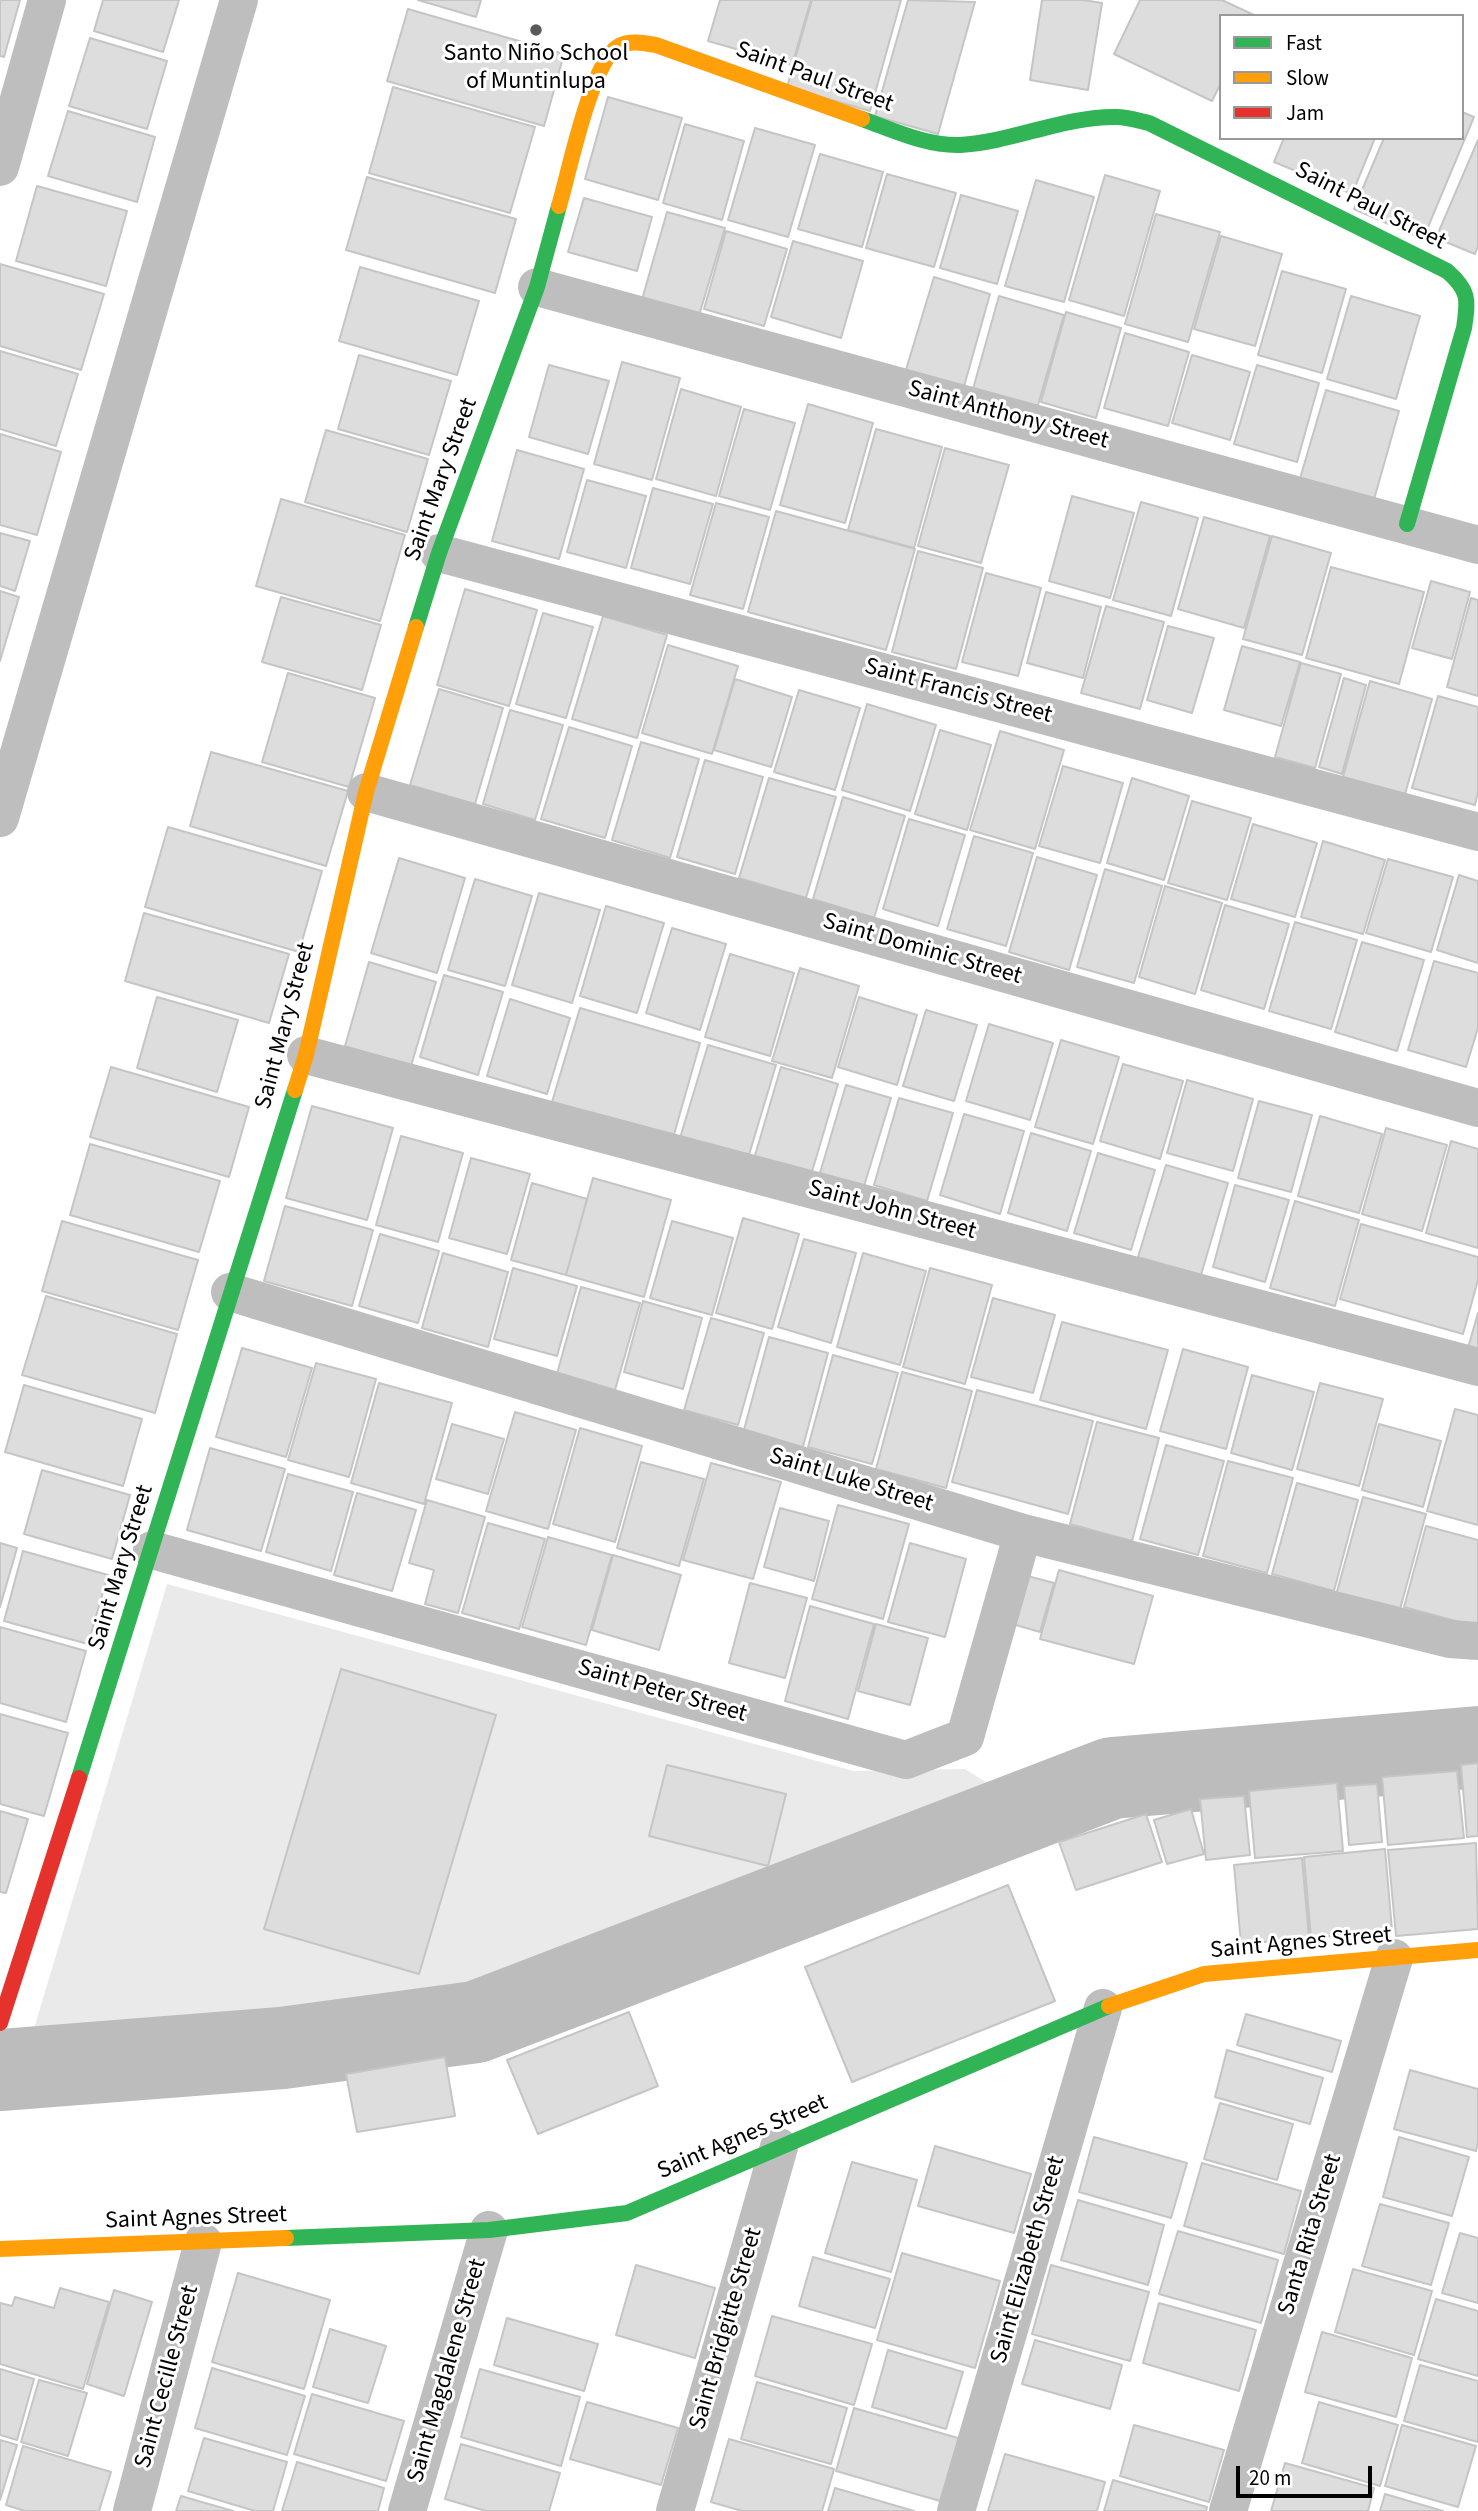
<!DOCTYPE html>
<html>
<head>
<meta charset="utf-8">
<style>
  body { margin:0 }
  #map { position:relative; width:1478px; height:2511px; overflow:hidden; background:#fff; font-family:"Source Sans 3",sans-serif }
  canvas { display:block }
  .legend { position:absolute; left:1219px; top:14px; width:245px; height:126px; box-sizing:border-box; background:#fff; border:2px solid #999; margin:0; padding:9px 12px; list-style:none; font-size:21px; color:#000 }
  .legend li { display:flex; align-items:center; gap:14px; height:35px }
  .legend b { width:35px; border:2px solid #999 }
  .scale { position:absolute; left:1236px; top:2466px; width:136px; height:32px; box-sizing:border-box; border:4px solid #000; border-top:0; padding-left:9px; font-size:21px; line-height:24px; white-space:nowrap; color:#000; -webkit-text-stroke:5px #fff; paint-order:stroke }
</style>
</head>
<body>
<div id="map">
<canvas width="1478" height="2511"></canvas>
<ul class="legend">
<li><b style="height:9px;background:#30b455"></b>Fast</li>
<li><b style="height:9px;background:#ff9f0a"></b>Slow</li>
<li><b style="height:9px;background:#e5322d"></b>Jam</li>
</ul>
<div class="scale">20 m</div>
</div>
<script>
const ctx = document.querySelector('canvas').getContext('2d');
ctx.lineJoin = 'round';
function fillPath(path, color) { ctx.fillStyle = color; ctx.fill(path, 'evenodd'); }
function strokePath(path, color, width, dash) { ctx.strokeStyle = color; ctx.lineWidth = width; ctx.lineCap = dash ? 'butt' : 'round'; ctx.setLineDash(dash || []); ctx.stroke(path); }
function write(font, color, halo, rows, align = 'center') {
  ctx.font = font + ' "Source Sans 3",sans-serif'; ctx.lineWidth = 6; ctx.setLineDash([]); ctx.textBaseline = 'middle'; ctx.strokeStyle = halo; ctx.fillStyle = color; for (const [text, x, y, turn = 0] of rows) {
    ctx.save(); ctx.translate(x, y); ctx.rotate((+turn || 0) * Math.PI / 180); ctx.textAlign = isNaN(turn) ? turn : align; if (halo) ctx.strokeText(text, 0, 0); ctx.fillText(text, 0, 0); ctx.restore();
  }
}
fillPath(new Path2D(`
  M167,1584L854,1771L965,1769L1011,1798L478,1998L27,2052Z`), '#eaeaea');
strokePath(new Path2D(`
  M0,2070L282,2048L476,2022L1112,1778L1478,1747`), '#bcbcbc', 82);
const building = new Path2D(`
  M0,0H20L4,57L0,56Z
  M103,0H179L163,52L94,31Z
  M418,0H481L476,17Z
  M720,0H811L792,65L708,41Z
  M812,0H901L870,111L787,87Z
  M908,0L975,2L938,134L875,116Z
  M1042,0H1083L1102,3L1088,90L1030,80Z
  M1140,0H1222L1254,15L1221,16V83L1212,101L1114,54Z
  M408,9L564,54L544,126L387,81Z
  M90,38L167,61L147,129L69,106Z
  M393,87L535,127L510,213L369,173Z
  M608,97L682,118L658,200L585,179Z
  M68,111L155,137L137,202L48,176Z
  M1462,112L1474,117L1423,239L1354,209L1384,138H1462Z
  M685,124L744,141L722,220L663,203Z
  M755,128L815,145L788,237L728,220Z
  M1284,138H1375L1352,194L1274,162Z
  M1478,140V246L1475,254L1436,238Z
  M820,154L883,172L862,247L798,229Z
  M887,174L956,193L934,267L866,248Z
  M1105,175L1160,191L1124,316L1069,300Z
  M367,177L516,219L495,293L346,250Z
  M1036,180L1094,197L1064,302L1005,286Z
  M37,186L127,211L106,286L16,261Z
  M961,195L1018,211L997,284L940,268Z
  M584,198L652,217L637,271L568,252Z
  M667,212L725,228L698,319L641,303Z
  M1156,214L1220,232L1188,342L1125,324Z
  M726,231L787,249L764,326L704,309Z
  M1221,236L1282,254L1255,346L1194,329Z
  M793,241L863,261L841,338L771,317Z
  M0,264L104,294L81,370L0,346Z
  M360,267L479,301L457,375L339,341Z
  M1282,271L1346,289L1322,373L1258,355Z
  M934,277L990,294L963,390L905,373Z
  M999,296L1064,315L1035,415L971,396Z
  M1351,296L1420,316L1396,399L1327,379Z
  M1066,312L1121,328L1096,418L1041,402Z
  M1125,333L1189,352L1168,426L1104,408Z
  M0,351L78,374L56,446L0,429Z
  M359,355L451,381L429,455L338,429Z
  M1192,355L1250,372L1230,440L1172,423Z
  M622,362L680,378L652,480L594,464Z
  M549,365L609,381L588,454L529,437Z
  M1257,365L1319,383L1297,462L1234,444Z
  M681,389L741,407L716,496L656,479Z
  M1326,390L1399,411L1373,503L1299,482Z
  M808,404L873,423L845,523L780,505Z
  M744,409L795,423L770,510L719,496Z
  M876,429L942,447L914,548L848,530Z
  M326,430L428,459L407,532L305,502Z
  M0,434L61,452L37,535L0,525Z
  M945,448L1009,465L981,563L918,546Z
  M517,450L584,469L559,559L492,541Z
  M587,480L646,496L626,568L567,552Z
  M653,488L713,504L690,584L631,568Z
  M1072,496L1134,513L1110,598L1049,581Z
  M281,499L405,535L380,621L256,586Z
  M1141,502L1198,518L1171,616L1113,600Z
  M716,503L769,517L743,609L690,595Z
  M776,511L915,549L886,650L748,612Z
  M1204,517L1270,536L1244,628L1178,609Z
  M0,533L30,541L15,591L0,586Z
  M1272,536L1331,553L1302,655L1243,639Z
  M918,551L983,568L956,669L892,652Z
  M1331,567L1424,592L1399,684L1306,658Z
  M986,573L1041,588L1018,676L962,662Z
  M1431,581L1470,592L1452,659L1412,648Z
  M465,589L537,610L509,706L437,685Z
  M0,591L19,597L0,661Z
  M1046,592L1101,607L1083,678L1027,663Z
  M281,597L381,625L362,690L262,662Z
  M1471,598L1478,600V696L1447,687Z
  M1106,606L1164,622L1140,709L1081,693Z
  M543,613L593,627L566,718L516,704Z
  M603,616L667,635L637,738L572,719Z
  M1168,626L1214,638L1192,713L1147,700Z
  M668,645L738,666L712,754L642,733Z
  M1242,646L1300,662L1281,726L1224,710Z
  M1301,663L1341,674L1315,768L1275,757Z
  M288,673L375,698L349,787L262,762Z
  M1344,678L1366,685L1342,774L1319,767Z
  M735,679L792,697L771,767L714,750Z
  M1370,681L1432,699L1405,794L1343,777Z
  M439,689L503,708L475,804L410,785Z
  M799,690L860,708L835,790L774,772Z
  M1438,696L1478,707V792L1475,805L1412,788Z
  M867,704L936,725L910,811L842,790Z
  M510,710L563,725L535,820L483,804Z
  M569,727L632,746L605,838L541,819Z
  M940,730L991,745L967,830L915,814Z
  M1000,731L1064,750L1035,849L970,830Z
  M641,742L699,759L670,858L612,840Z
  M211,752L348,791L326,866L190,826Z
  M705,760L763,777L735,874L677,857Z
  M1063,766L1123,783L1100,863L1039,846Z
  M769,778L836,797L806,898L739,878Z
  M1132,778L1189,796L1164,880L1107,863Z
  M843,797L905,816L874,918L813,899Z
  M1192,801L1251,818L1227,900L1168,883Z
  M909,819L965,835L938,926L883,909Z
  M1253,824L1317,843L1295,917L1231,899Z
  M168,827L322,871L299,952L145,907Z
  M974,836L1033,853L1006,946L947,929Z
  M1323,841L1385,860L1363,934L1301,917Z
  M1037,857L1097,875L1069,970L1009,952Z
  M399,858L465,878L437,973L371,953Z
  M1388,859L1453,877L1431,952L1366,933Z
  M1105,869L1162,886L1134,983L1077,967Z
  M1459,875L1478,881V963L1437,950Z
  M475,879L532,896L505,986L448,970Z
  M1165,886L1222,903L1195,994L1139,977Z
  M539,893L600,910L572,1003L512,985Z
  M1225,905L1289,924L1264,1009L1201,990Z
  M606,906L664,923L637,1013L580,996Z
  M144,913L289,954L269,1023L125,981Z
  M1295,922L1357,940L1331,1029L1269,1011Z
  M672,928L726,944L700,1030L646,1013Z
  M1362,942L1424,960L1397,1051L1335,1032Z
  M730,954L794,973L770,1056L705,1037Z
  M1434,961L1478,973V1028L1466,1067L1408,1050Z
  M369,962L436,982L411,1066L345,1046Z
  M800,968L859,986L832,1078L772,1061Z
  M444,975L503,992L478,1075L420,1057Z
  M157,997L238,1020L217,1092L137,1068Z
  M859,997L917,1015L897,1085L838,1067Z
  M510,999L570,1018L547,1094L487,1076Z
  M580,1008L700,1043L673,1138L552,1102Z
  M926,1010L977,1025L954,1101L903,1086Z
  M989,1024L1053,1043L1030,1120L966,1101Z
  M1061,1040L1119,1057L1093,1144L1035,1127Z
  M708,1045L776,1065L748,1158L680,1138Z
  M1123,1064L1183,1081L1160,1159L1100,1141Z
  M111,1067L249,1107L229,1177L90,1137Z
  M781,1067L838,1084L811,1175L754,1159Z
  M1187,1080L1253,1099L1233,1171L1167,1153Z
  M846,1085L891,1098L864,1186L820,1173Z
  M899,1098L953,1113L927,1201L874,1185Z
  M1259,1101L1312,1115L1291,1192L1238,1178Z
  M312,1106L393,1128L367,1220L286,1198Z
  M964,1114L1024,1131L1000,1214L940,1195Z
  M1320,1116L1382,1134L1359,1213L1298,1196Z
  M1386,1128L1447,1145L1422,1231L1362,1214Z
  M1031,1133L1091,1151L1067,1231L1008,1213Z
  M401,1136L463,1153L438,1242L376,1225Z
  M1451,1141L1478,1149V1248L1426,1233Z
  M90,1144L220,1181L199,1252L70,1215Z
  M1098,1153L1155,1170L1131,1250L1074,1233Z
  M471,1158L530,1174L507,1254L449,1238Z
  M1166,1165L1228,1183L1201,1275L1138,1257Z
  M593,1178L671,1200L644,1297L566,1275Z
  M532,1183L587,1199L566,1275L511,1260Z
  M1235,1185L1289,1200L1265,1282L1213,1267Z
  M1295,1201L1359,1220L1335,1306L1270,1288Z
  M285,1206L373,1230L352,1306L264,1281Z
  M743,1218L799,1234L772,1329L716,1313Z
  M62,1221L198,1260L178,1330L42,1291Z
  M672,1221L733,1238L712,1315L650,1298Z
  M1361,1224L1478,1257V1280L1463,1334L1340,1299Z
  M380,1234L439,1251L418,1323L359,1306Z
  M804,1239L856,1253L831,1343L778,1327Z
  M443,1253L508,1272L488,1347L422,1328Z
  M863,1253L926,1271L900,1365L837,1347Z
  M513,1268L577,1286L557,1356L494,1339Z
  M930,1268L992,1285L965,1384L903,1367Z
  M581,1287L640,1303L613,1397L555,1381Z
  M46,1296L177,1334L155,1413L22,1375Z
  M993,1298L1055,1315L1033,1393L971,1377Z
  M643,1301L702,1318L683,1389L624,1372Z
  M1478,1313V1351L1468,1348Z
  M711,1318L764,1333L738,1425L684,1410Z
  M1062,1322L1168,1350L1146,1429L1040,1400Z
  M769,1337L828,1353L801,1454L742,1437Z
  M242,1348L312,1368L286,1457L216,1437Z
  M1183,1349L1248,1367L1226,1449L1160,1431Z
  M833,1355L898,1373L872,1464L808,1447Z
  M316,1363L376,1379L349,1477L288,1460Z
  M902,1372L972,1391L946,1488L876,1469Z
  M1252,1375L1314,1392L1292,1470L1231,1453Z
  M379,1383L452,1403L424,1504L351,1483Z
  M1320,1383L1383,1399L1359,1486L1297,1469Z
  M24,1385L142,1419L123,1486L5,1452Z
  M977,1390L1093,1421L1068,1514L952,1482Z
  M1455,1409L1478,1415V1525L1427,1511Z
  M515,1412L576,1430L548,1529L486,1511Z
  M1097,1422L1159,1438L1132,1541L1070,1524Z
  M452,1424L504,1439L488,1494L436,1479Z
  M1379,1424L1441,1441L1423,1507L1362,1490Z
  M580,1428L642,1446L615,1542L553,1524Z
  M1166,1445L1224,1461L1198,1555L1140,1539Z
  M210,1448L285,1469L261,1551L187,1530Z
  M1228,1461L1293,1478L1267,1573L1203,1556Z
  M641,1462L704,1479L679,1566L617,1548Z
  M711,1463L781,1482L753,1579L683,1560Z
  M42,1470L130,1495L112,1559L24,1534Z
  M288,1474L353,1492L331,1571L266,1552Z
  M1297,1483L1358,1500L1334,1591L1272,1574Z
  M357,1493L416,1510L392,1591L334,1575Z
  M1363,1497L1426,1514L1399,1613L1336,1595Z
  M427,1500L485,1517L458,1613L425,1604L434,1570L409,1563Z
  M838,1505L909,1524L883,1619L812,1599Z
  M780,1508L829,1521L814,1581L764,1567Z
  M488,1523L545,1539L519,1629L462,1613Z
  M1426,1526L1478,1540V1627L1404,1607Z
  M548,1537L612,1555L586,1645L522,1627Z
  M0,1543L17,1548L0,1607Z
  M910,1543L966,1559L945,1637L888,1622Z
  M23,1551L108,1575L88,1644L4,1621Z
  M613,1555L681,1575L659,1650L592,1630Z
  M1059,1570L1153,1596L1134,1664L1040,1639Z
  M1016,1573L1054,1583L1040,1632L1002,1621Z
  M750,1583L807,1598L785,1678L729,1663Z
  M810,1606L874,1624L848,1719L785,1701Z
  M876,1624L928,1638L910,1705L858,1691Z
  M0,1627L86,1651L66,1722L0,1703Z
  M341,1669L496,1715L419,1974L264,1929Z
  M0,1714L68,1733L44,1816L0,1804Z
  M1478,1763V1836L1467,1837L1461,1765Z
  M667,1765L786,1794L768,1866L649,1836Z
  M1457,1771L1464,1838L1388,1845L1382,1777Z
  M1337,1783L1343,1851L1255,1858L1249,1791Z
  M1377,1784L1382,1842L1349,1845L1344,1786Z
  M1244,1796L1250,1855L1206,1860L1200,1799Z
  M1191,1809L1204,1854L1167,1864L1154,1820Z
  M0,1811L28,1819L6,1893L0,1892Z
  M1146,1814L1162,1862L1076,1890L1059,1842Z
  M1476,1843L1478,1929L1396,1936L1388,1850Z
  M1385,1849L1392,1930L1311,1938L1304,1857Z
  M1302,1858L1309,1938L1241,1944L1234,1865Z
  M1008,1885L1055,2001L852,2082L805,1967Z
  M629,2012L658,2086L538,2134L507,2060Z
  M1246,2014L1341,2041L1332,2072L1237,2045Z
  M1227,2050L1323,2078L1310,2124L1215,2097Z
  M445,2057L455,2116L357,2132L346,2074Z
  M1410,2070L1478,2089V2142L1476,2151L1394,2129Z
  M1220,2103L1293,2124L1277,2180L1204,2159Z
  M1094,2137L1187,2163L1171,2218L1079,2192Z
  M1399,2137L1469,2157L1452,2216L1383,2197Z
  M935,2146L1031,2174L1014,2233L918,2206Z
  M852,2162L917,2180L891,2272L825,2253Z
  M1202,2163L1301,2191L1284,2254L1184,2226Z
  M1078,2200L1164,2225L1148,2285L1061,2260Z
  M1380,2204L1449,2223L1431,2285L1362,2266Z
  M1178,2231L1278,2260L1261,2323L1159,2294Z
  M1460,2233L1478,2238V2303L1442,2293Z
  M902,2253L1000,2281L975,2368L877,2340Z
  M813,2257L890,2279L875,2328L799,2306Z
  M636,2265L715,2288L695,2358L616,2335Z
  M1051,2265L1149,2292L1130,2361L1032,2334Z
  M1353,2269L1432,2291L1414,2355L1335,2332Z
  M238,2273L330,2300L304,2389L212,2362Z
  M60,2288L109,2302L83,2389L0,2364V2303L12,2306L15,2297L54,2308Z
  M114,2290L152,2302L124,2396L87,2384Z
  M1436,2299L1478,2311V2376L1418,2359Z
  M1159,2303L1256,2330L1239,2391L1143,2363Z
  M772,2316L872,2344L854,2405L755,2376Z
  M507,2318L598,2344L584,2391L494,2365Z
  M330,2329L386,2346L368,2403L313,2387Z
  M1322,2332L1412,2358L1396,2417L1305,2392Z
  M1035,2340L1122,2365L1110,2409L1022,2384Z
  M888,2350L963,2372L946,2429L872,2407Z
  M1420,2365L1478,2381V2442L1404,2421Z
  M212,2368L305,2396L287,2455L195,2428Z
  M0,2369L34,2379L17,2440L0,2435Z
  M480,2369L580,2397L561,2466L461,2437Z
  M39,2380L87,2393L68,2456L21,2442Z
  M757,2382L847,2408L831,2464L741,2439Z
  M312,2394L404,2421L386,2481L294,2454Z
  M587,2402L678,2428L661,2485L570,2459Z
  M1319,2402L1398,2425L1380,2486L1302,2463Z
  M854,2408L965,2440L947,2503L836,2471Z
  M1134,2425L1224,2450L1209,2502L1120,2476Z
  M1402,2425L1476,2446L1458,2507L1385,2486Z
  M204,2438L287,2462L273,2511H255L188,2491Z
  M729,2439L834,2469L822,2511H742L711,2502Z
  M0,2440L17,2445L0,2500Z
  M461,2444L560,2473L549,2511H486L445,2499Z
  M23,2446L111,2472L99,2511H25L6,2505Z
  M1005,2454L1105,2482L1097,2511H988Z
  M297,2462L384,2488L378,2511H282Z
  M1285,2463L1374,2488L1368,2511H1271Z
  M1113,2480L1207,2507L1206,2511H1104Z
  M835,2488L914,2511H828Z
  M1385,2494L1443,2511H1380Z
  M181,2496L233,2511H176Z`);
fillPath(building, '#ddd');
strokePath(building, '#c5c5c5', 2);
strokePath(new Path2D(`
  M0,167L47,0
  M537,287L1478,545
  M439,553L1478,832
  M366,792L1478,1108
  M0,818L239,0
  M306,1055L1478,1367
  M230,1292L1023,1533L1450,1639L1478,1641
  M152,1550L906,1760L965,1737L1023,1533
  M132,2511L203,2242
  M407,2511L489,2230
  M675,2511L779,2147
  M956,2511L1103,2008
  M1228,2511L1394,1958`), '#bebebe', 38);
strokePath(new Path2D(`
  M862,119C893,130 926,146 960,145C1013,142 1064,116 1117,117C1128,117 1139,121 1149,123L1447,271C1470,291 1468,300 1464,328L1407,524
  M416,627L439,553L537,287L559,206
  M79,1778L295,1090
  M286,2238L489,2230L627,2213L1109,2006`), '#30b455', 16);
strokePath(new Path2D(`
  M559,206C569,173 591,61 619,46C630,40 644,43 656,45L862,119
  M295,1090L306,1055L366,792L416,627
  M1109,2006L1204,1974L1478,1950
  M0,2249L286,2238`), '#ff9f0a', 16);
strokePath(new Path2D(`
  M0,2023L79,1778`), '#e5322d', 16);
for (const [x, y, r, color] of [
  [536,30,7,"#595959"]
]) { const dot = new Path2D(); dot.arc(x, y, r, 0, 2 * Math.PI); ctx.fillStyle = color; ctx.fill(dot); strokePath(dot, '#fff', 2.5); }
write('24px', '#000', '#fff', [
  ["Santo Niño School",536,55],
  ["of Muntinlupa",536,83]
]);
write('24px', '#000', '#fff', [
  ["Saint Paul Street",814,78,20],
  ["Saint Paul Street",1370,207,27],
  ["Saint Anthony Street",1008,416,15],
  ["Saint Mary Street",442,480,-70],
  ["Saint Francis Street",958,692,15],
  ["Saint Dominic Street",922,950,16],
  ["Saint Mary Street",286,1026,-75],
  ["Saint John Street",892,1211,15],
  ["Saint Luke Street",851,1481,17],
  ["Saint Mary Street",122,1568,-73],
  ["Saint Peter Street",662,1692,16],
  ["Saint Agnes Street",1301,1944,-5],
  ["Saint Agnes Street",743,2138,-23],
  ["Saint Agnes Street",196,2219,-2],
  ["Santa Rita Street",1311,2235,-73],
  ["Saint Elizabeth Street",1029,2260,-74],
  ["Saint Bridgitte Street",727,2329,-74],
  ["Saint Magdalene Street",448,2371,-74],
  ["Saint Cecille Street",168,2377,-75]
]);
</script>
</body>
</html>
